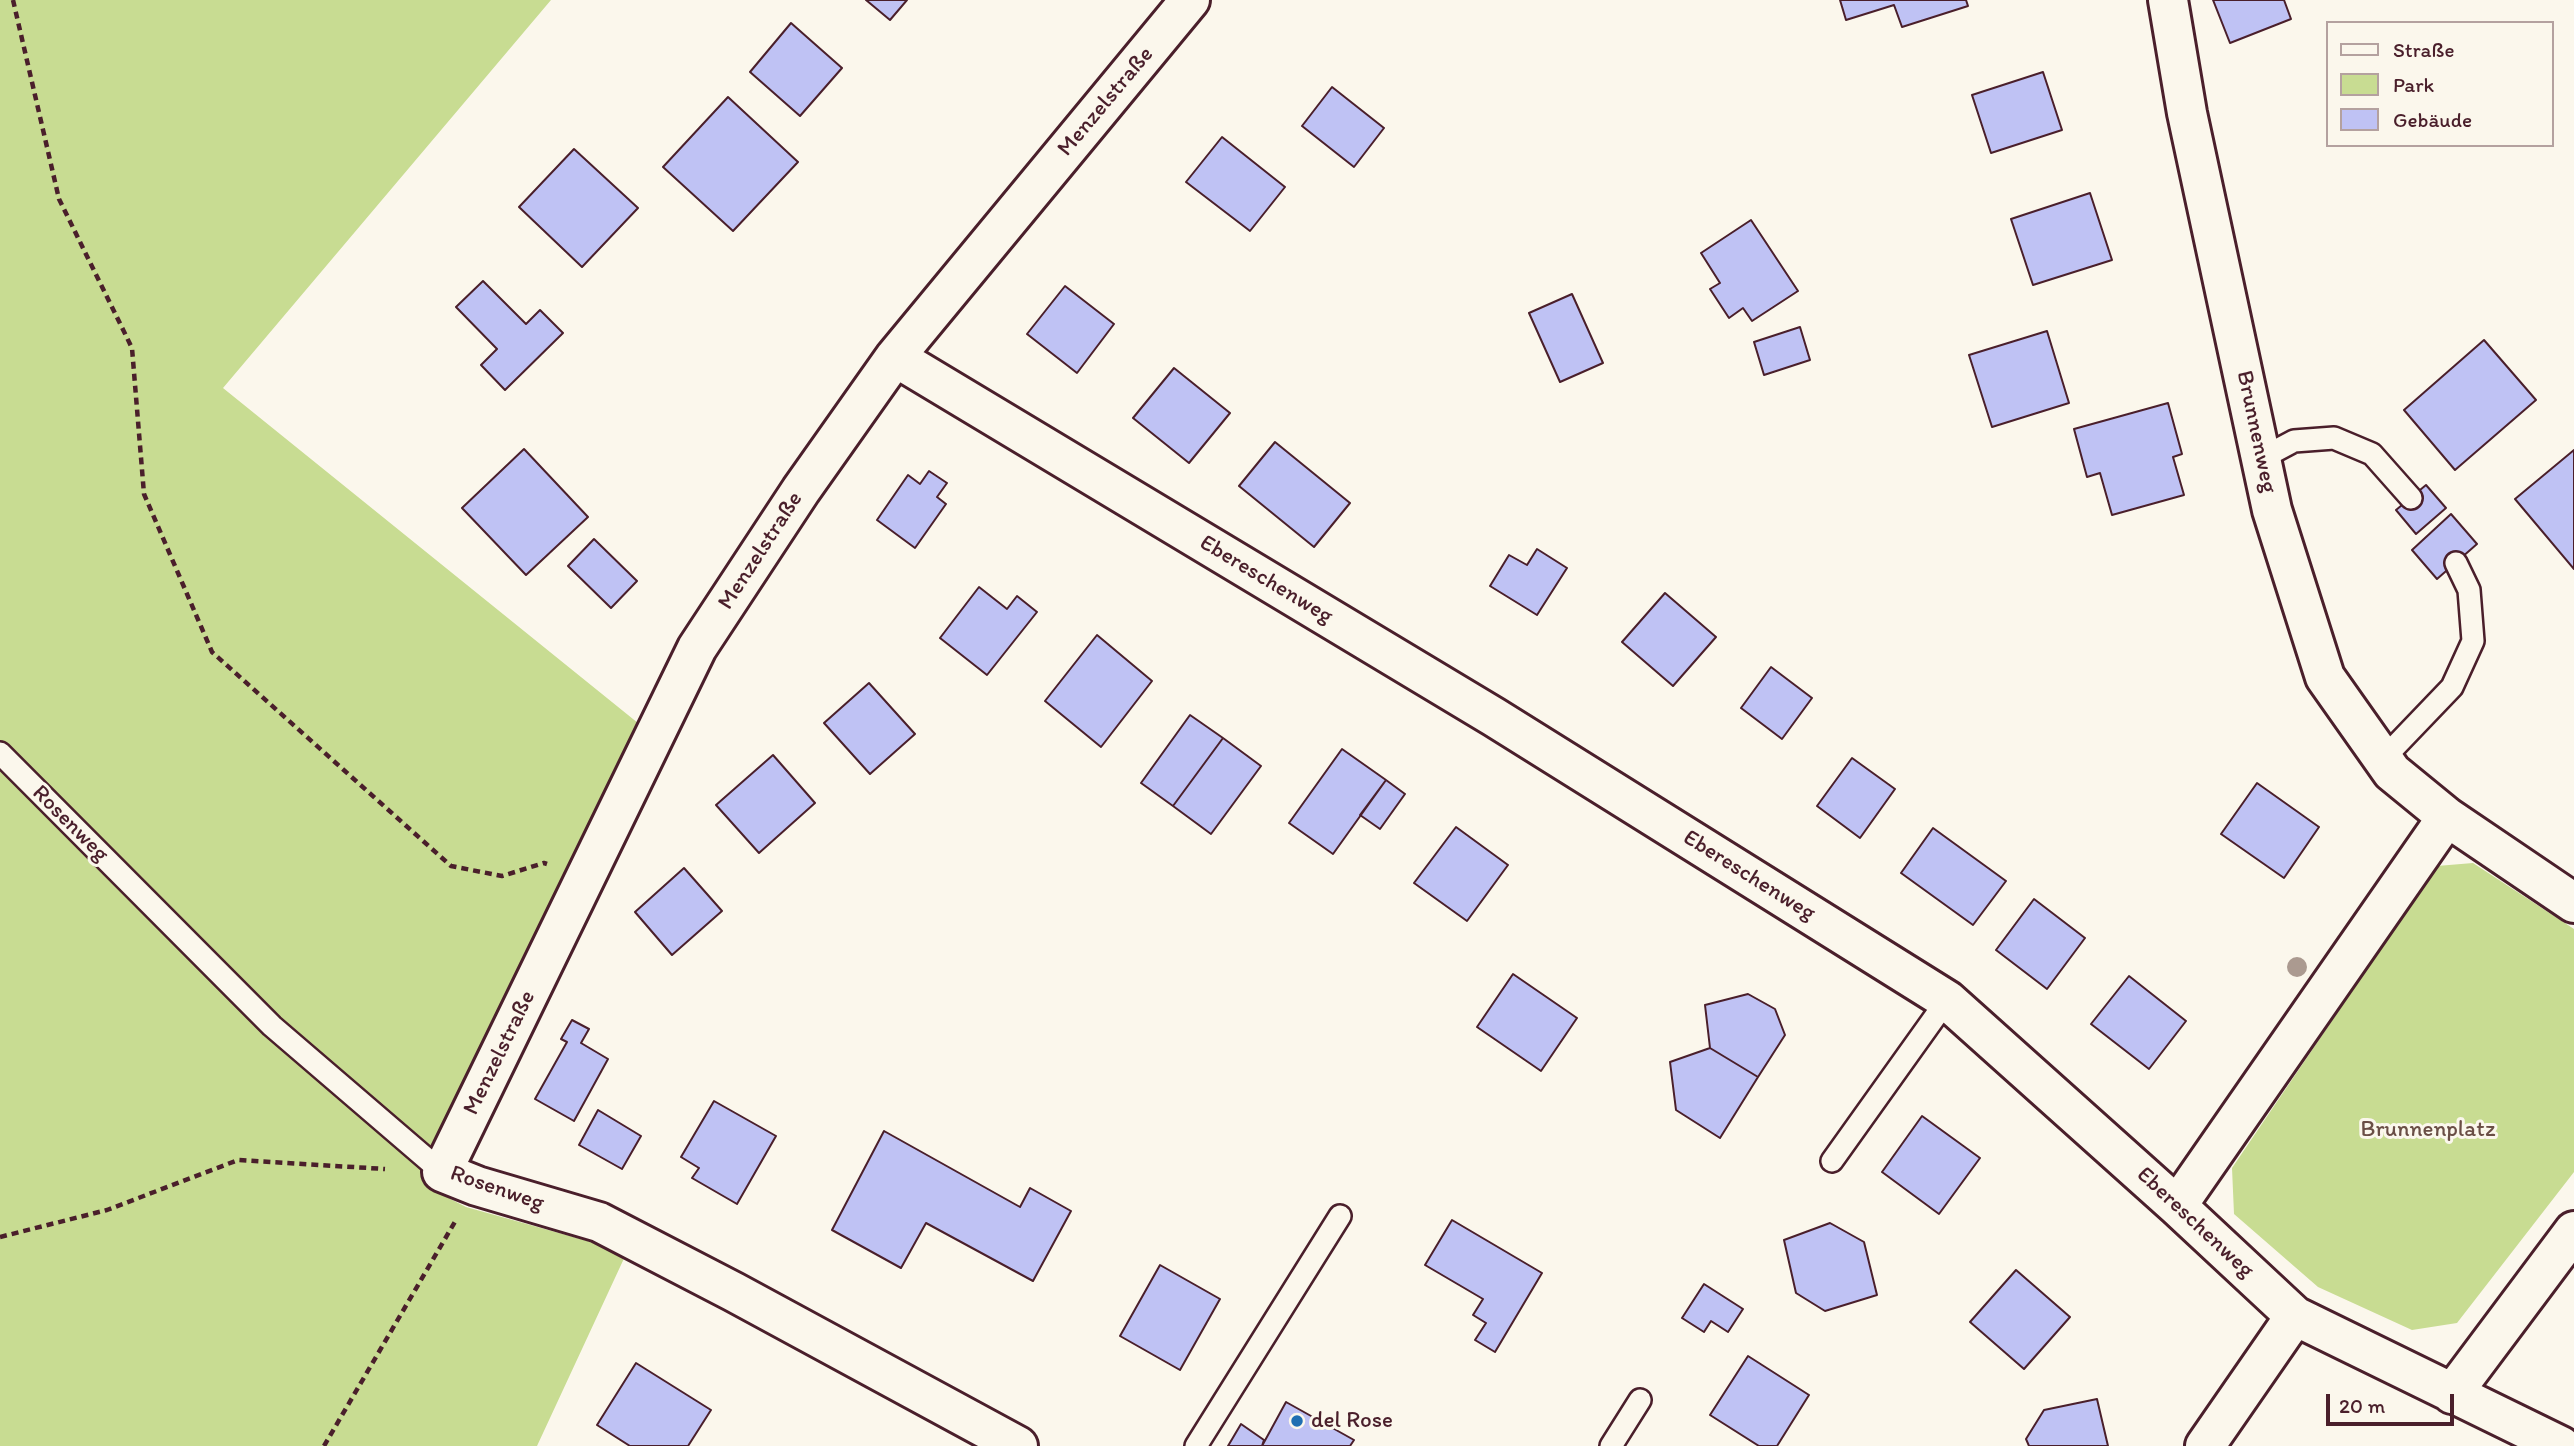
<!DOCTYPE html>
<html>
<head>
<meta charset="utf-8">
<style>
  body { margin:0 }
  #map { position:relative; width:2574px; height:1446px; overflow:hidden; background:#fbf7ec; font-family:Itim,sans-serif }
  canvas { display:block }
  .legend { position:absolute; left:2326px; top:21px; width:228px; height:126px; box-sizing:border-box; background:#fbf7ec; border:2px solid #b4a19f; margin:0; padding:9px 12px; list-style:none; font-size:21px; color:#4a1f2b }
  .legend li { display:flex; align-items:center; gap:14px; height:35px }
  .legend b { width:35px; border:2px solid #b4a19f }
  .scale { position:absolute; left:2326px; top:1394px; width:128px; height:32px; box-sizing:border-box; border:4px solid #4a1f2b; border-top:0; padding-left:9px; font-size:21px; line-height:24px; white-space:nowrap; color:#4a1f2b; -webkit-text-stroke:5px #fbf7ec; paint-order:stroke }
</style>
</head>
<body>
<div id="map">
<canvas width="2574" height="1446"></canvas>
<ul class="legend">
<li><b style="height:9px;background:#fbf7ec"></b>Straße</li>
<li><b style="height:19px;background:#c8dc92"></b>Park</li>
<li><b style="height:19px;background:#bfc2f4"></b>Gebäude</li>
</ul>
<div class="scale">20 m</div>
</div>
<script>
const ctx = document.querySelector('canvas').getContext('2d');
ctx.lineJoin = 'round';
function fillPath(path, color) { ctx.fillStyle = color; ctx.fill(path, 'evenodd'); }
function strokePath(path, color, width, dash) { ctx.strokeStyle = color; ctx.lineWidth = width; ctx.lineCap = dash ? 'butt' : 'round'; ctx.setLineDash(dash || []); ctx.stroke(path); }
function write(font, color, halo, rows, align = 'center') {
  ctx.font = font + ' Itim,sans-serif'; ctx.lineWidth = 6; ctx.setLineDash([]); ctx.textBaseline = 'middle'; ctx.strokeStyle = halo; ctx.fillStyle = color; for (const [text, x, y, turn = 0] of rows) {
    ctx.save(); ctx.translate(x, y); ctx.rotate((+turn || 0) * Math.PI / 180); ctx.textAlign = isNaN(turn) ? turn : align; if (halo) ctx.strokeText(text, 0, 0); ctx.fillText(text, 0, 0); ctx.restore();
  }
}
fillPath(new Path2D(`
  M0,0H551L223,388L659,740L435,1191L466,1207L627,1252L537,1446H0Z
  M2473,863L2574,929V1172L2457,1323L2412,1330L2318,1287L2234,1214L2232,1168L2437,866Z`), '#c8dc92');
const building = new Path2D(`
  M866,0H907L890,20Z
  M1840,0H1966L1968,6L1902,27L1894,5L1846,20Z
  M2213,0H2284L2291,19L2230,43Z
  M791,23L842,68L800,116L750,72Z
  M2043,72L2062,130L1991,153L1972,95Z
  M1332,87L1384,128L1354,167L1302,126Z
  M728,97L798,162L733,231L663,167Z
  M1222,137L1285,187L1250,231L1186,182Z
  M574,149L638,208L582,267L519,207Z
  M2090,193L2112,260L2033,285L2011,219Z
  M1751,220L1798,291L1752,321L1743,308L1729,318L1710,289L1720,283L1701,253Z
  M483,281L526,324L540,310L563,333L505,390L481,365L497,349L456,307Z
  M1065,286L1114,324L1077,373L1027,334Z
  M1572,294L1603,363L1560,382L1529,313Z
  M1800,327L1810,360L1764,375L1754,342Z
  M2047,331L2069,403L1992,427L1969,355Z
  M2484,340L2536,400L2455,470L2404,410Z
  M1174,368L1230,413L1189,463L1133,418Z
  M2168,403L2182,454L2173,457L2184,495L2112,515L2100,473L2087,477L2074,429Z
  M1275,442L1350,503L1314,547L1239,486Z
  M524,449L588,517L526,575L462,508Z
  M2574,450V569L2515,499Z
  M929,471L947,483L937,497L946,504L915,548L877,520L908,475L920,484Z
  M2426,485L2446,508L2416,534L2396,510Z
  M2451,514L2477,544L2437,579L2412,550Z
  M594,539L637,581L611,608L568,566Z
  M1537,549L1567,568L1537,615L1490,586L1509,555L1527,565Z
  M979,587L1007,609L1017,596L1037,612L987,675L940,638Z
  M1665,593L1716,637L1673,686L1622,642Z
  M1097,635L1152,681L1101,747L1045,701Z
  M1771,667L1812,698L1782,739L1741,708Z
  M869,683L915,734L870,774L824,723Z
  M1190,715L1223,738L1173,806L1141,783Z
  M1223,738L1261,766L1211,834L1173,806Z
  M1342,749L1386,780L1333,854L1289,823Z
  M773,755L815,803L759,853L716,805Z
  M1852,758L1895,789L1860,838L1817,806Z
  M1386,780L1405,794L1380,829L1360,815Z
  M2257,783L2319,827L2284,878L2221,834Z
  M1456,827L1508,865L1467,921L1414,883Z
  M1933,828L2006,881L1973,925L1901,873Z
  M684,868L722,911L672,955L635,912Z
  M2034,899L2085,938L2047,989L1996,950Z
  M1513,974L1577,1018L1541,1071L1477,1027Z
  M2129,976L2186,1021L2149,1069L2091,1024Z
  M1748,994L1775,1009L1785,1035L1758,1077L1710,1048L1705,1005Z
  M572,1020L589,1029L581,1043L608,1059L574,1121L535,1099L567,1042L561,1039Z
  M1710,1048L1758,1077L1720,1138L1676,1110L1670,1062Z
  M714,1101L776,1136L737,1204L692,1178L699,1168L681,1157Z
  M598,1110L641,1136L622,1169L579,1145Z
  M1922,1116L1980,1158L1939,1214L1882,1172Z
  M884,1131L1020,1207L1030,1188L1071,1211L1033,1281L926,1223L901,1268L832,1230Z
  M1452,1220L1542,1273L1495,1352L1475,1340L1486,1323L1473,1315L1483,1299L1425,1265Z
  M1830,1223L1864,1242L1877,1295L1825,1311L1796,1293L1784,1240Z
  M1160,1265L1220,1299L1180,1370L1120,1336Z
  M2016,1270L2070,1317L2024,1369L1970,1322Z
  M1704,1284L1743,1309L1728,1332L1711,1321L1704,1332L1682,1318Z
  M1748,1356L1809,1395L1777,1446H1759L1710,1415Z
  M636,1363L711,1410L688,1446H630L597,1425Z
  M2097,1399L2108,1446H2029L2026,1439L2044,1410Z
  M1286,1402L1354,1440L1350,1446H1262Z
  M1241,1424L1264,1440L1262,1446H1228Z`);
fillPath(building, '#bfc2f4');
strokePath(building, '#4a1f2b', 2);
const lane = new Path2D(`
  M2262,458L2294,441L2334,438L2372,454L2411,498
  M0,753L272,1026L442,1172
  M2383,759L2452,687L2473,641L2469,590L2456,563
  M1832,1161L1947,1000
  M1196,1446L1340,1216
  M1611,1446L1640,1400`);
const street = new Path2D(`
  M2168,0L2187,113L2272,510L2325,677L2392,772L2447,817L2574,903
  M895,357L1494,717L1947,1000L2177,1206L2295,1316L2561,1446
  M2177,1206L2447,817
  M2452,1394L2574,1231
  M1018,1446L734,1292L599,1222L477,1186L442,1172L697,648L801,490L895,357L1190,0
  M2205,1446L2295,1316`);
strokePath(lane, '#4a1f2b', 26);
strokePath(street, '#4a1f2b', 44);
strokePath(new Path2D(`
  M13,0L59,199L132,348L144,494L212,652L451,866L502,876L544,863L547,864
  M0,1237L107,1210L238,1160L385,1169
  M324,1446L456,1220`), '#4a1f2b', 4.5, [7, 5]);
strokePath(lane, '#fbf7ec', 21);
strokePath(street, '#fbf7ec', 38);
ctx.fillStyle = '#ab9a90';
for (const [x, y] of [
  [2297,967]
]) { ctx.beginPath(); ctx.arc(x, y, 10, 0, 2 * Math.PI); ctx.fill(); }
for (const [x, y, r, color] of [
  [1297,1421,7,"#1f6fb2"]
]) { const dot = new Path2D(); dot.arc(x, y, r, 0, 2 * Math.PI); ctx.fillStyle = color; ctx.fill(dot); strokePath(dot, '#fbf7ec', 2.5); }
write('23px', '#4a1f2b', '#fbf7ec', [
  ["Menzelstraße",1106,102,-50],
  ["Brunnenweg",2256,432,78],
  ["Menzelstraße",761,551,-57],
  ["Ebereschenweg",1266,580,31],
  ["Rosenweg",70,824,45],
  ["Ebereschenweg",1749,876,32],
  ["Menzelstraße",500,1053,-64],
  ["Rosenweg",497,1189,19],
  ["Ebereschenweg",2195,1223,43]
]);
write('23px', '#6a4e45', '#fbf7ec', [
  ["Brunnenplatz",2428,1130]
]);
write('23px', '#4a1f2b', '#fbf7ec', [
  ["del Rose",1311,1421]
], 'left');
</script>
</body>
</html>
